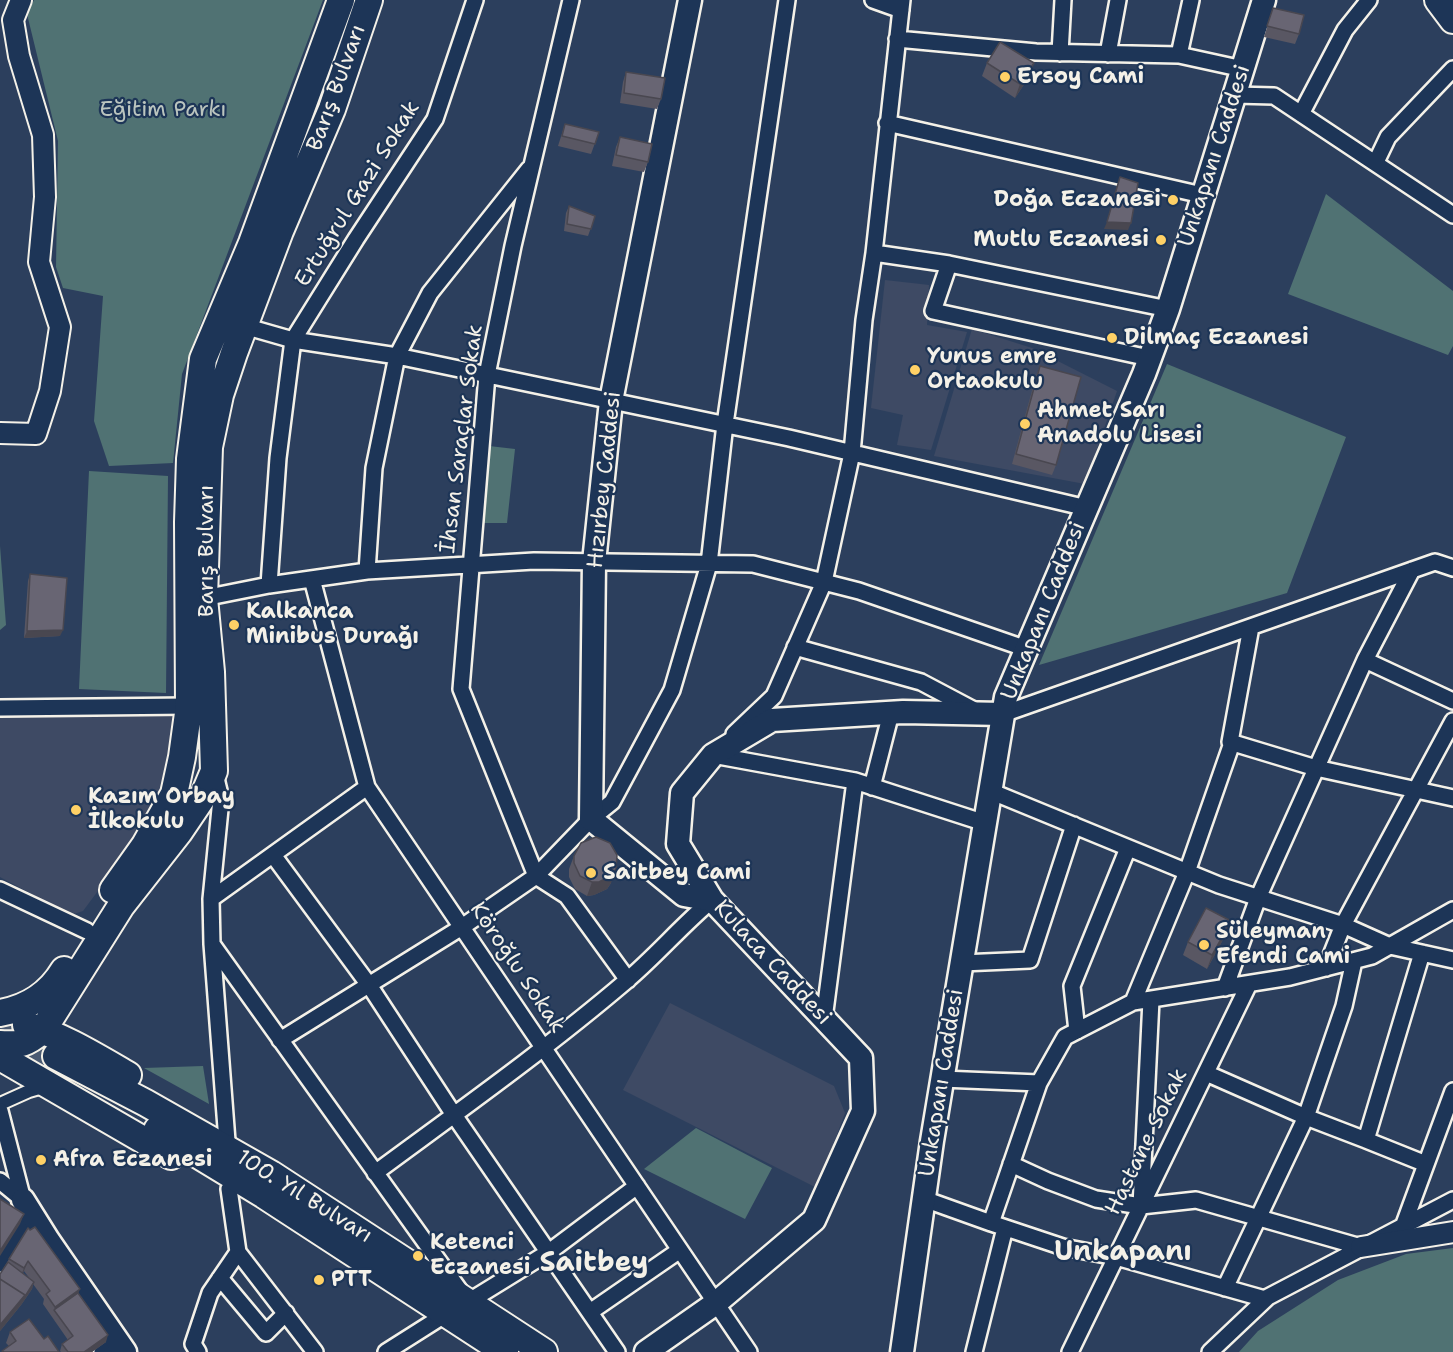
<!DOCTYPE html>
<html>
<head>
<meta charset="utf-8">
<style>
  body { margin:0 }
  canvas { display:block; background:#2c3f5d }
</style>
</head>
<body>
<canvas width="1453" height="1352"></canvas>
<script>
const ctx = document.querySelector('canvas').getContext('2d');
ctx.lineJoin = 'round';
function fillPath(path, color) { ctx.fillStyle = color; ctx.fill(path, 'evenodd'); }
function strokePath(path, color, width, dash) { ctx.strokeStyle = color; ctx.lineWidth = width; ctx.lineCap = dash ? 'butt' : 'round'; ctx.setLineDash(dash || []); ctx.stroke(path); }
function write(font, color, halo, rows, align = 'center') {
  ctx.font = font + ' "Shantell Sans",sans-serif'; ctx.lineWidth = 4.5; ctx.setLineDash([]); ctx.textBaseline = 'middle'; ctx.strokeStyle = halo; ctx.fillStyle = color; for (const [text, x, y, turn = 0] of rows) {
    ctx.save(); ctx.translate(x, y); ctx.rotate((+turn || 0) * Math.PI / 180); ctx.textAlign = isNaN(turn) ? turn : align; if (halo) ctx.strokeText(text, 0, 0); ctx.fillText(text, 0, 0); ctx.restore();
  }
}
fillPath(new Path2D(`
  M885,280L929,285L927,325L967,332L931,450L897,445L903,415L871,408Z
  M972,329L1032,348L1117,391L1085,484L934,456Z
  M174,714L161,788L141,833L83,911L71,915L0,877V715Z
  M670,1003L834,1086L845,1113L817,1188L623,1090Z`), '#3e4a64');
fillPath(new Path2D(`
  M34,0H323L182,374L173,463L109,466L94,421L103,296L63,288L56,267L58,141L27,14Z
  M1326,194L1453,291V346L1448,355L1288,294Z
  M1167,364L1346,437L1287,593L1039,665Z
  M489,446L515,449L507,523H483Z
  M89,471L168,476L166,693L79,689Z
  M0,546L6,625L0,630Z
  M203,1066L209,1104L144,1068Z
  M696,1128L772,1168L745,1219L644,1169Z
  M1453,1248V1352H1239L1258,1331L1338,1280L1406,1254Z`), '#507273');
strokePath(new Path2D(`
  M0,1029L56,1056`), '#4a5a72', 26, [26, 13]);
const pedestrian = new Path2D(`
  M0,1104L29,1091L46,1086`);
const minor = new Path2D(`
  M873,0L901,10
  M1191,0L1179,55L1243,69
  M897,39L1036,52L1179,55
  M1060,53L1063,0
  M1108,54L1118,0
  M1235,95L1274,96L1453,215
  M1301,114L1345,30L1369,0
  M887,123L1202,195
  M1376,162L1388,137L1453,69
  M874,253L949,264L1168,309
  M949,264L933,311L1149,358
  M244,326L293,340L397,356L789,438L1087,508
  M1412,570L1365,660L1453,701
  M367,571L374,468L397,356L430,293L529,169
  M312,579L367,787L749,1352
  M269,585L278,458L293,340L356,239L435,119L475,0
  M204,598L269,585L367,571L534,561L753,564L859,591L1027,649
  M1251,627L1230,742L1316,768L1453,798
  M795,647L921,682L974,710
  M0,708L189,706
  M1003,714L1435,562L1453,568
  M734,734L774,696L824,582L852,453L864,320L874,253L902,0
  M713,755L855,781
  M215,774L221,799L211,899L212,944L227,1141
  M872,787L891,713
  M990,791L1219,885L1343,925L1453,721
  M273,855L369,985L454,1115L617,1352
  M536,876L461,689L487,375L513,246L571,0
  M536,876L567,896L628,980
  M0,890L87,931
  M211,899L367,787
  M212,944L468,1302L549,1252L637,1186
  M1422,953L1366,1140L1426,1164
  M1354,961L1344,1006L1306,1117L1366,1140
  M962,963L1030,960L1074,825
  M1326,968L1343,925L1390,946L1453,960
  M1225,988L1258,898L1365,660
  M1133,1002L1187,872L1232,743
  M824,1019L855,781L985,823
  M1077,1031L1072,986L1128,848
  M280,1040L462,927L536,876L591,819L612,802L672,690L709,564L725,424L787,0
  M1206,1073L1306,1117L1225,1288
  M942,1079L1039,1083
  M0,1111L23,1200
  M1011,1164L1048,1181L1096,1199L1141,1206L1151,1000
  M375,1173C459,1111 545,1050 625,982C656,956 681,926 712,900
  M0,1181L23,1200
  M229,1189L238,1252L315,1352
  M924,1199L991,1223L1039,1083L1065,1037L1133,1002L1290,977L1372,956L1453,910
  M1141,1206L1196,1200L1361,1247
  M991,1223L1063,1247L1116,1257L1265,1299
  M1404,1224L1453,1091
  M0,1264L32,1214
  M220,1278L266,1333L286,1313
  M590,1312L680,1250
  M102,1352L117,1341
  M198,1352L193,1344L210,1293L238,1252
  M386,1352L446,1314
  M974,1352L1005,1228
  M1070,1352L1249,984
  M1210,1352L1268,1297L1453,1200`);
const tertiary = new Path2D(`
  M0,433L36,434L50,391L60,327L39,262L45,197L43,135L19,56L13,20L21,0
  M1361,1247L1453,1232`);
const secondary = new Path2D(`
  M690,0L611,401L594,562L591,819L684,895L712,900
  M23,1200L48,1240L125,1352
  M646,1352L716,1303L814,1220L863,1111L861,1058L712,900L678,844L682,793L713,755L772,720L903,712L1003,714
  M902,1352L932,1141L1006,697L1144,374L1168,309L1264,0`);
const primary = new Path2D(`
  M1438,0L1453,20
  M113,890L145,845L174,794L182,757L189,706L188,522L190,459L203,359L252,243L341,0
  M0,1013C28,1008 49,995 64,970
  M26,1025C63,1036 95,1056 128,1075
  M0,1044C21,1045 26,1044 43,1030L121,906L179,832L204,795L214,771L211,672L204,598L209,447L220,395L234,353L280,231L332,109L369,0
  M56,1056L146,1103L271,1174L544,1352
  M0,1057L171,1156
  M157,1130L264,1195L505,1352`);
strokePath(pedestrian, '#f4f1e8', 16);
strokePath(minor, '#f4f1e8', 20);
strokePath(tertiary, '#f4f1e8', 24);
strokePath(secondary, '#f4f1e8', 27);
strokePath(primary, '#f4f1e8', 30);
strokePath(pedestrian, '#1d3557', 12);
strokePath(minor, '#1d3557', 15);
strokePath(tertiary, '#1d3557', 20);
strokePath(secondary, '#1d3557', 22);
strokePath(primary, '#1d3557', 26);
fillPath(new Path2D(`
  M1273,8L1299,34L1295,44L1264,37Z
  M987,63H1034L1029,77L1015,98L982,76Z
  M626,72L661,99L657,109L620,103L623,82Z
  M565,124L599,132L591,154L558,146Z
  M620,137L648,162L644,172L612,166L616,147Z
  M569,206L595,216L588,236L564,231L566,213Z
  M1040,366L1056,465L1052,475L1012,464L1036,376Z
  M30,574L60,636L24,638L28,581Z
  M574,856L611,883L607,889L594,895L587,896L575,889L569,877V869Z
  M1226,934L1207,969L1183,955L1188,942Z
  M28,1228L78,1293L106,1342L92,1352H61L60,1351L62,1344L68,1340L43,1304L44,1299L33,1284L32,1289L21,1305L0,1331V1274ZM24,1271L30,1279L23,1273Z
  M10,1332L44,1339L59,1352H2L9,1346L6,1343Z`), '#595763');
fillPath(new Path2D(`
  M1034,63L1029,77L1015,98L1020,84Z
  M1107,222L1131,223L1128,230L1104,229Z
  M63,630L60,636L24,638L27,631Z
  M616,869L611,883L607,889L594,895L587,896L592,882Z
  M1231,921L1226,934L1207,969L1212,955Z
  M24,1214L20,1224L0,1256V1251Z
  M28,1261L24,1271L20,1278L24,1268Z
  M34,1282L32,1289L21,1305L0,1331V1325Z
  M80,1289L76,1300L54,1310L55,1307Z
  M108,1335L106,1342L92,1352H84Z`), '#494750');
const building = new Path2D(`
  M1273,8L1304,15L1299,34L1267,26Z
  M1000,42L1034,63L1020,84L987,63Z
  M626,72L665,78L661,99L624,93Z
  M565,124L599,132L595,144L562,136Z
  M620,137L652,144L648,162L616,155Z
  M1120,177L1138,183L1131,223L1107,222Z
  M569,206L595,216L591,229L567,224Z
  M1040,366L1081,377L1056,465L1016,454Z
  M30,574L67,578L63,630L27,631Z
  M596,837L610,843L617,855L616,869L612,875L599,882H592L580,876L574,863V856L581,843Z
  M1206,908L1231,921L1212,955L1188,942Z
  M0,1199L24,1214L0,1251Z
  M35,1227L80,1289L55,1307L46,1294L50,1291L28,1261L24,1268L9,1259L28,1228L30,1230Z
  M8,1262L34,1282L24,1298L25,1295L0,1279V1274Z
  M0,1279L25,1295L0,1325Z
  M78,1293L108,1335L84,1352H68L62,1344L73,1336L54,1310Z
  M29,1319L44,1339L48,1336L59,1352H4L2,1351L16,1341L10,1332Z`);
fillPath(building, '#686573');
strokePath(building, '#494750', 1.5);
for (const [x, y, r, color] of [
  [1005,77,6,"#ffd166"],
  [1173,200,6,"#ffd166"],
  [1161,240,6,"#ffd166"],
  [1112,338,6,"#ffd166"],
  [915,370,6,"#ffd166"],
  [1025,424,6,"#ffd166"],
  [234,625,6,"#ffd166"],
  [76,810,6,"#ffd166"],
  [591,873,6,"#ffd166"],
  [1204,945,6,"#ffd166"],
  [41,1160,6,"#ffd166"],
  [418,1256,6,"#ffd166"],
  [319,1280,6,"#ffd166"]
]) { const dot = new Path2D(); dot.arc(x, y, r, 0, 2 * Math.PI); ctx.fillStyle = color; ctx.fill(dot); strokePath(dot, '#1d3557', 2); }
write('bold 22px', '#f4f1e8', '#1d3557', [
  ["Ersoy Cami",1017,77],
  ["Doğa Eczanesi",1161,200,"right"],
  ["Mutlu Eczanesi",1149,240,"right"],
  ["Dilmaç Eczanesi",1124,338],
  ["Yunus emre",927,357],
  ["Ortaokulu",927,382],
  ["Ahmet Sarı",1037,411],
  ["Anadolu Lisesi",1037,436],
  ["Kalkanca",246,612],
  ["Minibus Durağı",246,637],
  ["Kazım Orbay",88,797],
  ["İlkokulu",88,822],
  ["Saitbey Cami",603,873],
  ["Süleyman",1216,932],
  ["Efendi Cami",1216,957],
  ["Afra Eczanesi",53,1160],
  ["Ketenci",430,1243],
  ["Eczanesi",430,1268],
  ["PTT",331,1280]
], 'left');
write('22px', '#f4f1e8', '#1d3557', [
  ["Barış Bulvarı",337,88,-70],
  ["Unkapanı Caddesi",1215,156,-72],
  ["Ertuğrul Gazi Sokak",358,194,-58],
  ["İhsan Saraçlar Sokak",462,439,-83],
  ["Hızırbey Caddesi",605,480,-84],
  ["Barış Bulvarı",207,551,-90],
  ["Unkapanı Caddesi",1044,611,-68],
  ["Kulaca Caddesi",772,963,47],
  ["Köroğlu Sokak",517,968,56],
  ["Unkapanı Caddesi",942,1083,-81],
  ["Hastane Sokak",1147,1142,-64],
  ["100. Yıl Bulvarı",304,1197,32]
]);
write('22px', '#bbc5bf', '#1d3557', [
  ["Eğitim Parkı",163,110]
]);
write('bold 28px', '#f4f1e8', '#1d3557', [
  ["Unkapanı",1123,1253],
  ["Saitbey",594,1264]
]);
</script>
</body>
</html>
